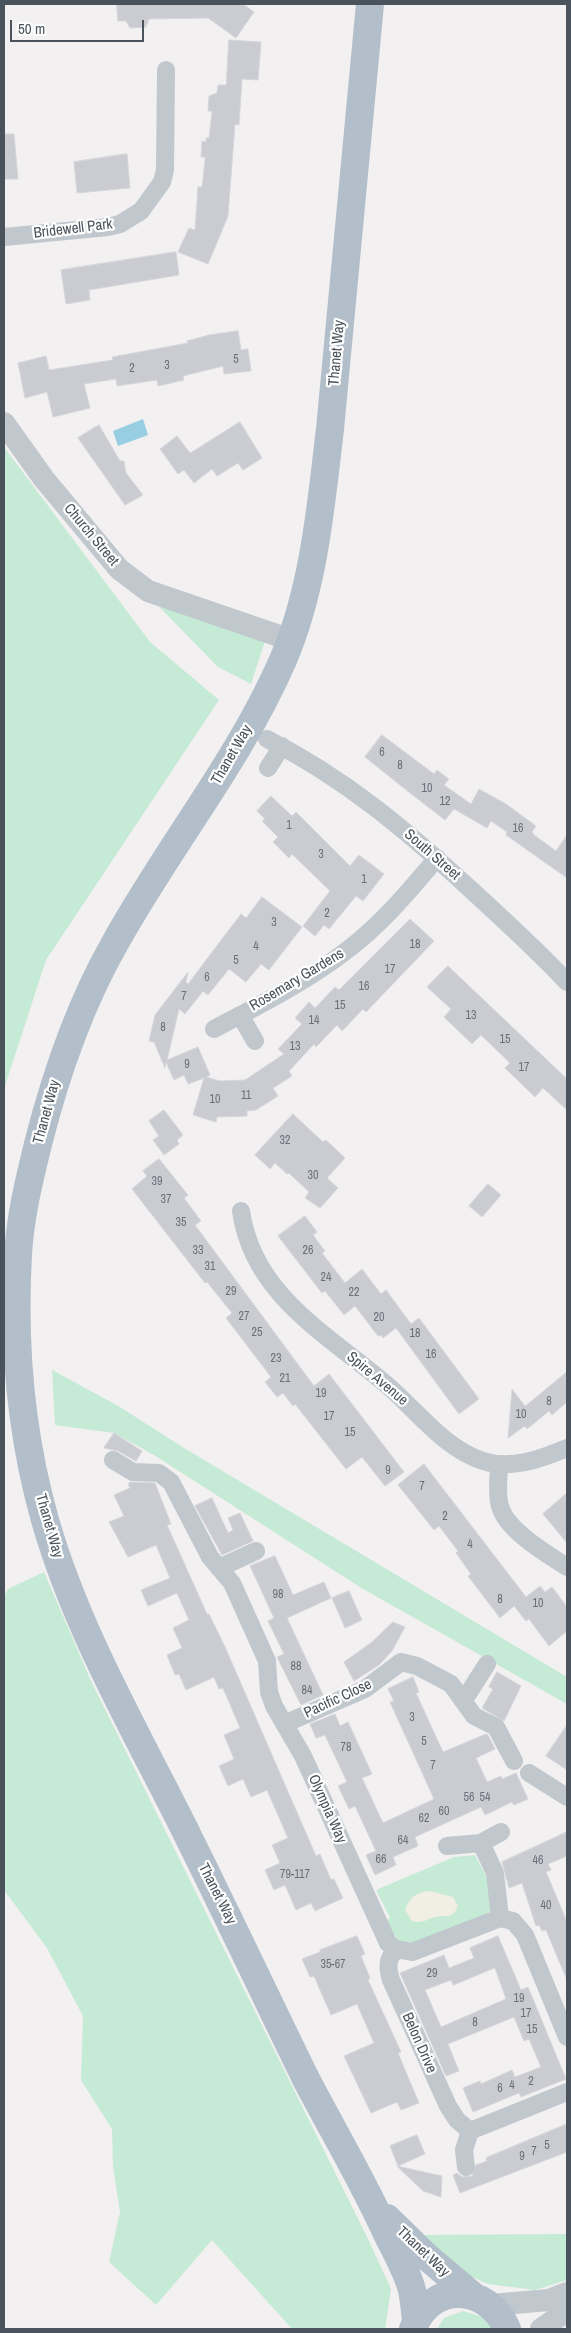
<!DOCTYPE html>
<html>
<head>
<meta charset="utf-8">
<style>
  body { margin:0 }
  #map { position:relative; width:571px; height:2333px; overflow:hidden; background:#f2f0f0; font-family:"Archivo Narrow",sans-serif }
  canvas { display:block }
  .frame { position:absolute; inset:0; border:5px solid #4a525b; pointer-events:none }
  .scale { position:absolute; left:10px; top:20px; width:134px; height:22px; box-sizing:border-box; border:2px solid #4a525b; border-top:0; padding-left:6px; font-size:15px; line-height:18px; white-space:nowrap; color:#4a525b; -webkit-text-stroke:4px #fff; paint-order:stroke }
</style>
</head>
<body>
<div id="map">
<canvas width="571" height="2333"></canvas>
<div class="frame"></div>
<div class="scale">50 m</div>
</div>
<script>
const ctx = document.querySelector('canvas').getContext('2d');
ctx.lineJoin = 'round';
function fillPath(path, color) { ctx.fillStyle = color; ctx.fill(path, 'evenodd'); }
function strokePath(path, color, width, dash) { ctx.strokeStyle = color; ctx.lineWidth = width; ctx.lineCap = dash ? 'butt' : 'round'; ctx.setLineDash(dash || []); ctx.stroke(path); }
function write(font, color, halo, rows, align = 'center') {
  ctx.font = font + ' "Archivo Narrow",sans-serif'; ctx.lineWidth = 4.5; ctx.setLineDash([]); ctx.textBaseline = 'middle'; ctx.strokeStyle = halo; ctx.fillStyle = color; for (const [text, x, y, turn = 0] of rows) {
    ctx.save(); ctx.translate(x, y); ctx.rotate((+turn || 0) * Math.PI / 180); ctx.textAlign = isNaN(turn) ? turn : align; if (halo) ctx.strokeText(text, 0, 0); ctx.fillText(text, 0, 0); ctx.restore();
  }
}
fillPath(new Path2D(`
  M4,447L150,642L219,700L46,960L4,1089Z
  M131,578L268,632L251,684L218,667Z
  M52,1370L120,1407L179,1445L567,1677V1704L363,1589L154,1455L114,1433L55,1425Z
  M44,1572L91,1681L369,2241L391,2289L385,2329H292L212,2240L156,2305L109,2262L120,2212L113,2166L112,2129L81,2080L83,2016L47,1948L4,1890V1597L8,1589Z
  M475,1855L487,1878L493,1907L488,1913C471,1920 417,1950 402,1942C394,1937 390,1928 385,1921L390,1918L376,1890L454,1857Z
  M567,2234V2280L535,2290L488,2284L452,2268L421,2235Z
  M463,2311L483,2317L493,2329H437L444,2318Z`), '#c5ead5');
fillPath(new Path2D(`
  M430,1891L453,1897L458,1906C453,1919 446,1915 435,1917C425,1920 422,1924 412,1921L405,1910C409,1897 417,1892 430,1891Z`), '#f1eee3');
fillPath(new Path2D(`
  M143,419L148,435L118,446L113,431Z`), '#97cee1');
const building = new Path2D(`
  M117,4H243L254,12L236,38L208,18L149,19L146,27L130,28L126,21H118Z
  M229,40L261,42L258,80L242,79L239,125L235,124L228,216L208,264L178,252L189,228L195,230L198,187H202L205,161V157H201L202,141L206,142V138H209L212,111H208L209,96L217,93L218,85H226Z
  M4,134H14L18,179H4Z
  M127,154L130,188L77,193L74,162Z
  M176,252L179,275L89,290L90,300L66,304L61,270Z
  M238,331L241,350L248,349L251,371L224,374L223,366L183,376L184,380L158,386L157,380L117,386L116,379L84,384L90,408L53,417L47,392L25,398L18,363L46,356L49,370L113,360L112,357L188,343L187,341L209,335Z
  M240,422L262,458L243,470L238,463L217,476L212,469L194,483L184,470L178,474L160,449L177,436L190,453Z
  M99,425L120,461H124L126,473L143,495L125,505L78,438Z
  M382,735L434,774L437,770L449,779L444,785L471,804L479,789L506,804L536,826L532,832L534,835L556,851L567,835V878L506,835L507,832L491,821L487,828L454,809L445,820L410,793L365,757Z
  M271,796L292,816L296,812L350,866L359,855L384,874L363,901L356,896L329,929L324,925L315,936L303,926L330,891L292,854L289,858L273,842L278,837L262,821L265,819L257,811Z
  M262,897L302,927L269,970L261,964L246,982L229,969L208,995L203,991L185,1014L179,1009L167,1060L198,1047L210,1075L206,1077L220,1081L245,1080L284,1054L278,1049L302,1024L295,1018L309,1002L315,1008L335,987L339,990L410,919L434,941L366,1012L363,1009L342,1031L337,1025L316,1047L314,1044L289,1071L292,1076L273,1088L278,1096L256,1110L247,1111V1116L217,1117L216,1122L193,1115L204,1078L188,1084L184,1075L174,1080L166,1062L165,1068L154,1042L149,1041L155,1015L188,972L186,982L188,984L241,914L246,918Z
  M448,966L567,1079V1110L543,1088L535,1097L505,1068L510,1063L481,1035L472,1044L444,1017L451,1009L427,987Z
  M164,1110L183,1135L177,1140L179,1144L164,1155L153,1140L159,1136L149,1121Z
  M293,1114L323,1142L326,1140L345,1158L327,1178L338,1188L320,1208L305,1198L309,1192L289,1173L287,1174L275,1163L270,1169L255,1155Z
  M159,1159L188,1195L184,1198L201,1221L195,1225L314,1386L329,1374L404,1472L385,1486L362,1457L346,1469L295,1404L293,1406L283,1393L277,1397L265,1382L271,1377L226,1318L232,1313L207,1282L205,1283L132,1189L147,1176L143,1171Z
  M488,1184L501,1195L482,1217L469,1206Z
  M305,1216L317,1232L313,1235L325,1251L322,1253L345,1283L362,1269L381,1294L386,1290L411,1324L419,1318L479,1399L459,1414L396,1328L383,1338L381,1335L378,1336L355,1306L344,1315L325,1291L322,1293L278,1236Z
  M567,1372V1402L552,1415L549,1411L527,1429L525,1426L508,1438L512,1389L525,1406Z
  M114,1433L142,1451L136,1461L118,1451L104,1448Z
  M424,1464L526,1597L540,1586L545,1592L552,1587L567,1607V1631L549,1646L529,1619L526,1621L514,1606L500,1618L468,1576L471,1574L456,1553L458,1551L439,1526L434,1530L398,1485Z
  M131,1482L155,1483L171,1524L167,1525L207,1614H209L225,1647L316,1856L320,1854L331,1880L334,1879L343,1898L315,1911L311,1903L296,1910L285,1885L274,1890L265,1870L280,1863L272,1845L288,1838L267,1790L251,1797L243,1779L228,1786L219,1766L234,1759L224,1735L240,1728L223,1688L219,1689L214,1677L186,1690L179,1674L175,1675L167,1655L182,1648L173,1628L189,1620L177,1593L148,1606L141,1590L170,1578L156,1545L128,1557L109,1522L124,1516L114,1495L130,1488L128,1484Z
  M567,1493V1543L543,1514Z
  M212,1498L228,1533L233,1530L228,1518L240,1513L253,1541L222,1555L195,1506Z
  M275,1556L293,1595L324,1582L331,1598L287,1618L323,1695L301,1705L277,1657L284,1654L268,1621L274,1618L250,1566Z
  M349,1591L362,1620L345,1628L332,1598Z
  M393,1622L405,1627L392,1651L379,1665L354,1681L344,1662L372,1642Z
  M497,1672L521,1686L504,1721L482,1708L493,1689L489,1687Z
  M413,1677L419,1692L416,1693L443,1752L486,1734L488,1735L495,1749L476,1758L487,1782L501,1776L502,1779L516,1773L528,1799L514,1805L512,1802L485,1815L481,1807L415,1837L418,1846L393,1857L396,1865L375,1875L366,1855L376,1851L355,1806L349,1809L338,1786L347,1782L325,1735L316,1738L310,1724L335,1714L340,1726L348,1722L372,1774L362,1778L383,1823L434,1799L390,1702L394,1701L388,1689Z
  M567,1725V1770L546,1756Z
  M567,1832V1856L548,1864L551,1870L546,1872L567,1922V1980L546,1930L542,1931L539,1925L536,1926L522,1883L509,1888L502,1862Z
  M357,1936L365,1954L361,1956L370,1978L368,1980L401,2052L398,2053L419,2103L401,2110L397,2102L371,2113L344,2056L374,2043L357,2004L331,2015L314,1976L310,1977L302,1959L320,1952V1950Z
  M498,1936L521,1990L528,1987L566,2079L521,2097L519,2093L473,2112L463,2088L480,2081L481,2084L512,2070L515,2077L541,2067L529,2039L524,2041L514,2017L448,2044L459,2071L446,2076L400,1973L444,1955L449,1968L474,1958L470,1948ZM495,1968L506,1999L441,2027L425,1990L451,1980L453,1985Z
  M567,2124V2152L460,2193L453,2175L457,2173L462,2177L472,2176L476,2165L487,2161L486,2158Z
  M417,2135L425,2154L398,2166L390,2146Z
  M397,2166L442,2176L441,2197L423,2191Z`);
fillPath(building, '#cbccd2');
strokePath(building, '#d5d6db', 1);
strokePath(new Path2D(`
  M4,237L108,227L120,224L141,211L162,182L165,170L166,70
  M267,739C343,777 406,830 468,887C502,918 536,949 567,982
  M268,768L282,746
  M240,1015L255,1041
  M214,1029C259,1005 306,982 346,951C381,925 409,891 437,858
  M241,1211C253,1296 329,1335 388,1386C417,1411 445,1449 483,1461C511,1470 541,1459 567,1448
  M113,1460L133,1472L159,1473L171,1482L210,1557L232,1583L267,1661L269,1692L274,1706L303,1756L388,1943L396,1949L412,1952L500,1918L513,1921L525,1935L567,2037
  M499,1464C499,1477 496,1493 500,1506C506,1530 547,1554 567,1567
  M219,1568L256,1551
  M464,1700L487,1664
  M284,1724L365,1689L401,1662L417,1666L451,1684L474,1716L496,1727L514,1761
  M529,1773L567,1797
  M481,1843L495,1873L500,1918
  M447,1846L481,1843L501,1832
  M396,1949C387,1960 387,1966 391,1980L448,2106L457,2120L470,2131
  M470,2131L567,2092
  M466,2167L464,2150L470,2131`), '#c0c7cd', 18);
strokePath(new Path2D(`
  M4,423L44,479L119,569L148,591L291,640
  M491,2305L549,2300L567,2293
  M541,2329L567,2311`), '#c0c7cd', 22);
strokePath(new Path2D(`
  M370,4L330,429C321,505 314,588 283,660C239,761 168,847 115,943C79,1006 56,1073 38,1144C29,1181 20,1217 18,1255C13,1343 21,1435 45,1520C75,1625 131,1723 180,1820C223,1906 264,1993 306,2079C333,2131 363,2181 387,2234C396,2252 407,2271 412,2290C414,2300 415,2311 416,2321
  M387,2218L427,2257L472,2295
  M413,2329C430,2281 488,2284 507,2329`), '#b3becb', 28);
write('12px', '#6a7079', null, [
  ["5",236,360],
  ["3",167,366],
  ["2",132,369],
  ["6",382,753],
  ["8",400,766],
  ["10",427,789],
  ["12",445,802],
  ["1",289,826],
  ["16",518,829],
  ["3",321,855],
  ["1",364,880],
  ["2",327,914],
  ["3",274,923],
  ["18",415,945],
  ["4",256,947],
  ["5",236,961],
  ["17",390,970],
  ["6",207,978],
  ["16",364,987],
  ["7",184,997],
  ["15",340,1006],
  ["13",471,1016],
  ["14",314,1021],
  ["8",163,1028],
  ["15",505,1040],
  ["13",295,1047],
  ["9",187,1065],
  ["17",524,1068],
  ["11",246,1096],
  ["10",215,1100],
  ["32",285,1141],
  ["30",313,1176],
  ["39",157,1182],
  ["37",166,1200],
  ["35",181,1223],
  ["33",198,1251],
  ["26",308,1251],
  ["31",210,1267],
  ["24",326,1278],
  ["29",231,1292],
  ["22",354,1293],
  ["27",244,1317],
  ["20",379,1318],
  ["25",257,1333],
  ["18",415,1334],
  ["16",431,1355],
  ["23",276,1359],
  ["21",285,1379],
  ["19",321,1394],
  ["8",549,1402],
  ["10",521,1415],
  ["17",329,1417],
  ["15",350,1433],
  ["9",388,1471],
  ["7",422,1487],
  ["2",445,1517],
  ["4",470,1545],
  ["98",278,1595],
  ["8",500,1600],
  ["10",538,1604],
  ["88",296,1667],
  ["84",307,1691],
  ["3",412,1718],
  ["5",424,1742],
  ["78",346,1748],
  ["7",433,1766],
  ["56",469,1798],
  ["54",485,1798],
  ["60",444,1812],
  ["62",424,1819],
  ["64",403,1841],
  ["66",381,1860],
  ["46",538,1861],
  ["79-117",295,1875],
  ["40",546,1906],
  ["35-67",333,1965],
  ["29",432,1974],
  ["19",519,1999],
  ["17",526,2014],
  ["8",475,2023],
  ["15",532,2030],
  ["2",531,2082],
  ["4",512,2086],
  ["6",500,2089],
  ["5",547,2146],
  ["7",534,2152],
  ["9",522,2157]
]);
write('15px', '#4a525b', '#fff', [
  ["Bridewell Park",73,229,-7],
  ["Thanet Way",337,353,-85],
  ["Church Street",91,535,50],
  ["Thanet Way",232,755,-60],
  ["South Street",432,855,41],
  ["Rosemary Gardens",297,980,-31],
  ["Thanet Way",47,1112,-75],
  ["Spire Avenue",377,1379,40],
  ["Thanet Way",49,1526,74],
  ["Pacific Close",338,1699,-25],
  ["Olympia Way",327,1809,66],
  ["Thanet Way",217,1894,63],
  ["Belon Drive",419,2043,66],
  ["Thanet Way",423,2252,43]
]);
</script>
</body>
</html>
